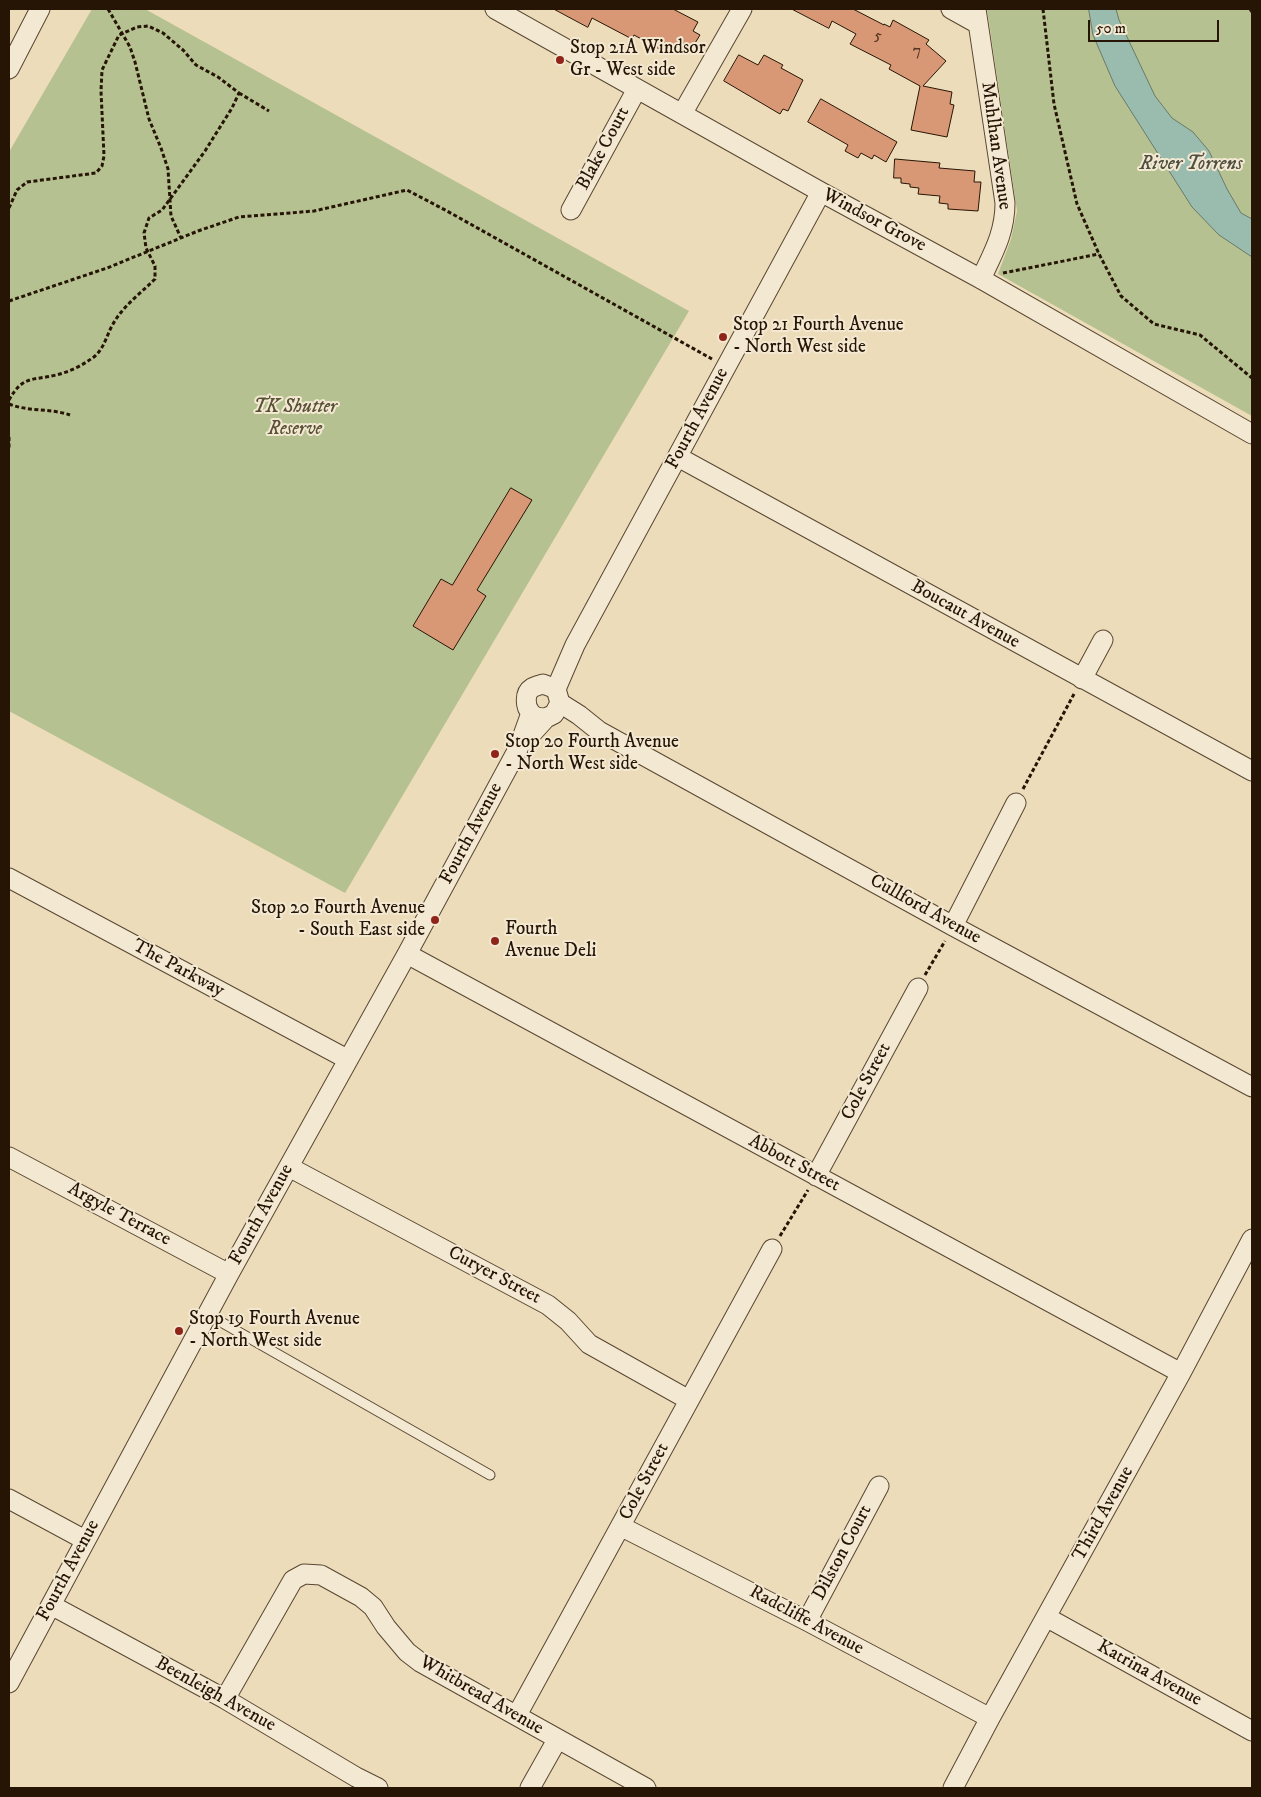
<!DOCTYPE html>
<html>
<head>
<meta charset="utf-8">
<style>
  body { margin:0 }
  #map { position:relative; width:1261px; height:1797px; overflow:hidden; background:#eddcb9; font-family:"IM FELL DW Pica",serif }
  canvas { display:block }
  .frame { position:absolute; inset:0; border:10px solid #261505; pointer-events:none }
  .scale { position:absolute; left:1088px; top:20px; width:131px; height:22px; box-sizing:border-box; border:2px solid #261505; border-top:0; padding-left:6px; font-size:15px; line-height:18px; white-space:nowrap; color:#261505; -webkit-text-stroke:4px #f3e8d2; paint-order:stroke }
</style>
</head>
<body>
<div id="map">
<canvas width="1261" height="1797"></canvas>
<div class="frame"></div>
<div class="scale">50 m</div>
</div>
<script>
const ctx = document.querySelector('canvas').getContext('2d');
ctx.lineJoin = 'round';
function fillPath(path, color) { ctx.fillStyle = color; ctx.fill(path, 'evenodd'); }
function strokePath(path, color, width, dash) { ctx.strokeStyle = color; ctx.lineWidth = width; ctx.lineCap = dash ? 'butt' : 'round'; ctx.setLineDash(dash || []); ctx.stroke(path); }
function write(font, color, halo, rows, align = 'center') {
  ctx.font = font + ' "IM FELL DW Pica",serif'; ctx.lineWidth = 4; ctx.setLineDash([]); ctx.textBaseline = 'middle'; ctx.strokeStyle = halo; ctx.fillStyle = color; for (const [text, x, y, turn = 0] of rows) {
    ctx.save(); ctx.translate(x, y); ctx.rotate((+turn || 0) * Math.PI / 180); ctx.textAlign = isNaN(turn) ? turn : align; if (halo) ctx.strokeText(text, 0, 0); ctx.fillText(text, 0, 0); ctx.restore();
  }
}
fillPath(new Path2D(`
  M92,9H145L689,311L345,893L9,711V152Z
  M987,9H1252V416L998,274L1011,239L1017,211Z`), '#b6c191');
const water = new Path2D(`
  M1089,9H1116L1119,20L1155,96L1172,118L1193,132L1209,151L1227,189L1241,213L1252,219V257L1219,235L1192,207L1115,86L1093,35Z`);
fillPath(water, '#99bcae');
strokePath(water, '#6b796a', 1);
const building = new Path2D(`
  M554,9H673L698,22L693,31L700,35L692,48L680,42L675,49L668,46L665,52L634,35L632,39L592,18L588,27Z
  M792,9H853L884,25V24L890,27L893,20L929,40L926,44L946,61L923,86L952,92L950,104L954,105L947,137L911,130L920,86L889,69L891,65L850,44L856,34L832,21L829,28Z
  M739,55L758,65L764,55L783,65L781,68L803,80L788,111L783,109L780,114L724,81Z
  M821,99L897,142L886,162L874,155L872,159L861,153L858,158L845,151L848,145L808,122Z
  M895,159L940,163L939,168L975,171L974,182H981L978,211L948,209V204L939,203L940,196L918,194L919,188L910,187V184L901,183V178H894Z
  M511,488L532,500L477,590L486,596L453,650L413,626L441,579L452,585Z`);
fillPath(building, '#d89876');
strokePath(building, '#261505', 1);
const lane = new Path2D(`
  M207,1314L490,1475`);
const street = new Path2D(`
  M495,9L821,192L981,279L1252,434
  M951,9L978,24
  M976,9L1005,203C1005,233 993,253 981,279
  M9,69L40,9
  M682,114L742,9
  M571,210L637,89
  M678,457L1252,771
  M1082,679L1103,640
  M556,689L575,645L821,192
  M560,703L579,715L599,731L953,926L1252,1087
  M525,741L546,718L554,714L560,703L556,689L543,684C540,685 535,686 532,688C524,693 525,707 531,713C535,718 541,718 546,718
  M9,878L347,1059
  M953,926L1016,803
  M407,954L1181,1373
  M9,1157L229,1274
  M289,1167L548,1305L568,1321L589,1344L689,1400
  M816,1176L918,988
  M9,1499L85,1540
  M622,1527L807,1621L990,1718
  M51,1605L225,1699L356,1777L378,1788
  M1046,1617L1252,1731
  M807,1621L879,1486
  M9,1683L229,1274L407,954L518,749L531,713
  M225,1699L293,1580L304,1574L321,1575L361,1597L373,1607L386,1627L407,1652L420,1662L646,1788
  M517,1715C603,1560 686,1404 772,1249
  M530,1788L557,1740
  M953,1788L990,1718L1181,1373L1252,1239`);
strokePath(lane, '#584732', 11);
strokePath(street, '#584732', 21);
strokePath(new Path2D(`
  M108,9L130,47L135,62L149,119L161,148L168,169L171,216L181,238
  M1043,9L1054,104L1077,204L1099,254L1121,296L1154,324L1200,335L1252,378
  M1250,9L1252,12
  M239,93L269,111
  M9,208L17,190L27,182L96,173L102,166L104,156L101,91L102,70L119,35L137,27L148,26L163,33L183,50L196,65L218,77L239,93L232,108L205,151L162,210L149,218L144,233L146,248L155,266V279C141,293 123,306 113,324C106,336 104,351 91,359C81,366 69,372 56,375C32,381 23,375 9,400
  M1003,273L1099,254
  M9,301L107,268L198,231L239,217L314,211L407,190L447,211L712,359
  M9,404C29,412 50,408 70,415
  M9,437V449
  M1023,789L1074,694
  M925,975L945,941
  M780,1236L808,1190`), '#261505', 3, [4, 2.5]);
strokePath(lane, '#f3e8d2', 9);
strokePath(street, '#f3e8d2', 19);
for (const [x, y, r, color] of [
  [560,60,5,"#8f2418"],
  [723,337,5,"#8f2418"],
  [495,754,5,"#8f2418"],
  [435,920,5,"#8f2418"],
  [495,941,5,"#8f2418"],
  [179,1331,5,"#8f2418"]
]) { const dot = new Path2D(); dot.arc(x, y, r, 0, 2 * Math.PI); ctx.fillStyle = color; ctx.fill(dot); strokePath(dot, '#f3e8d2', 2); }
write('16px', '#523621', null, [
  ["5",878,37],
  ["7",917,52]
]);
write('19px', '#261505', '#f3e8d2', [
  ["Stop 21A Windsor",570,49],
  ["Gr - West side",570,71],
  ["Stop 21 Fourth Avenue",733,326],
  ["- North West side",733,348],
  ["Stop 20 Fourth Avenue",505,743],
  ["- North West side",505,765],
  ["Stop 20 Fourth Avenue",425,909,"right"],
  ["- South East side",425,931,"right"],
  ["Fourth",505,930],
  ["Avenue Deli",505,952],
  ["Stop 19 Fourth Avenue",189,1320],
  ["- North West side",189,1342]
], 'left');
write('19px', '#261505', '#f3e8d2', [
  ["Muhlhan Avenue",995,146,82],
  ["Blake Court",604,149,-62],
  ["Windsor Grove",874,221,28],
  ["Fourth Avenue",698,419,-62],
  ["Boucaut Avenue",965,615,29],
  ["Fourth Avenue",472,834,-62],
  ["Cullford Avenue",925,910,29],
  ["The Parkway",178,969,28],
  ["Cole Street",867,1082,-62],
  ["Abbott Street",794,1164,28],
  ["Argyle Terrace",119,1215,28],
  ["Fourth Avenue",262,1215,-61],
  ["Curyer Street",494,1276,28],
  ["Cole Street",645,1482,-62],
  ["Third Avenue",1104,1514,-61],
  ["Dilston Court",843,1553,-62],
  ["Fourth Avenue",69,1571,-62],
  ["Radcliffe Avenue",806,1621,28],
  ["Katrina Avenue",1149,1674,29],
  ["Beenleigh Avenue",215,1695,29],
  ["Whitbread Avenue",481,1696,30]
]);
write('italic 19px', '#585136', '#f3e8d2', [
  ["TK Shutter",295,408],
  ["Reserve",295,430]
]);
write('italic 20px', '#4e4f40', '#f3e8d2', [
  ["River Torrens",1191,165]
]);
</script>
</body>
</html>
